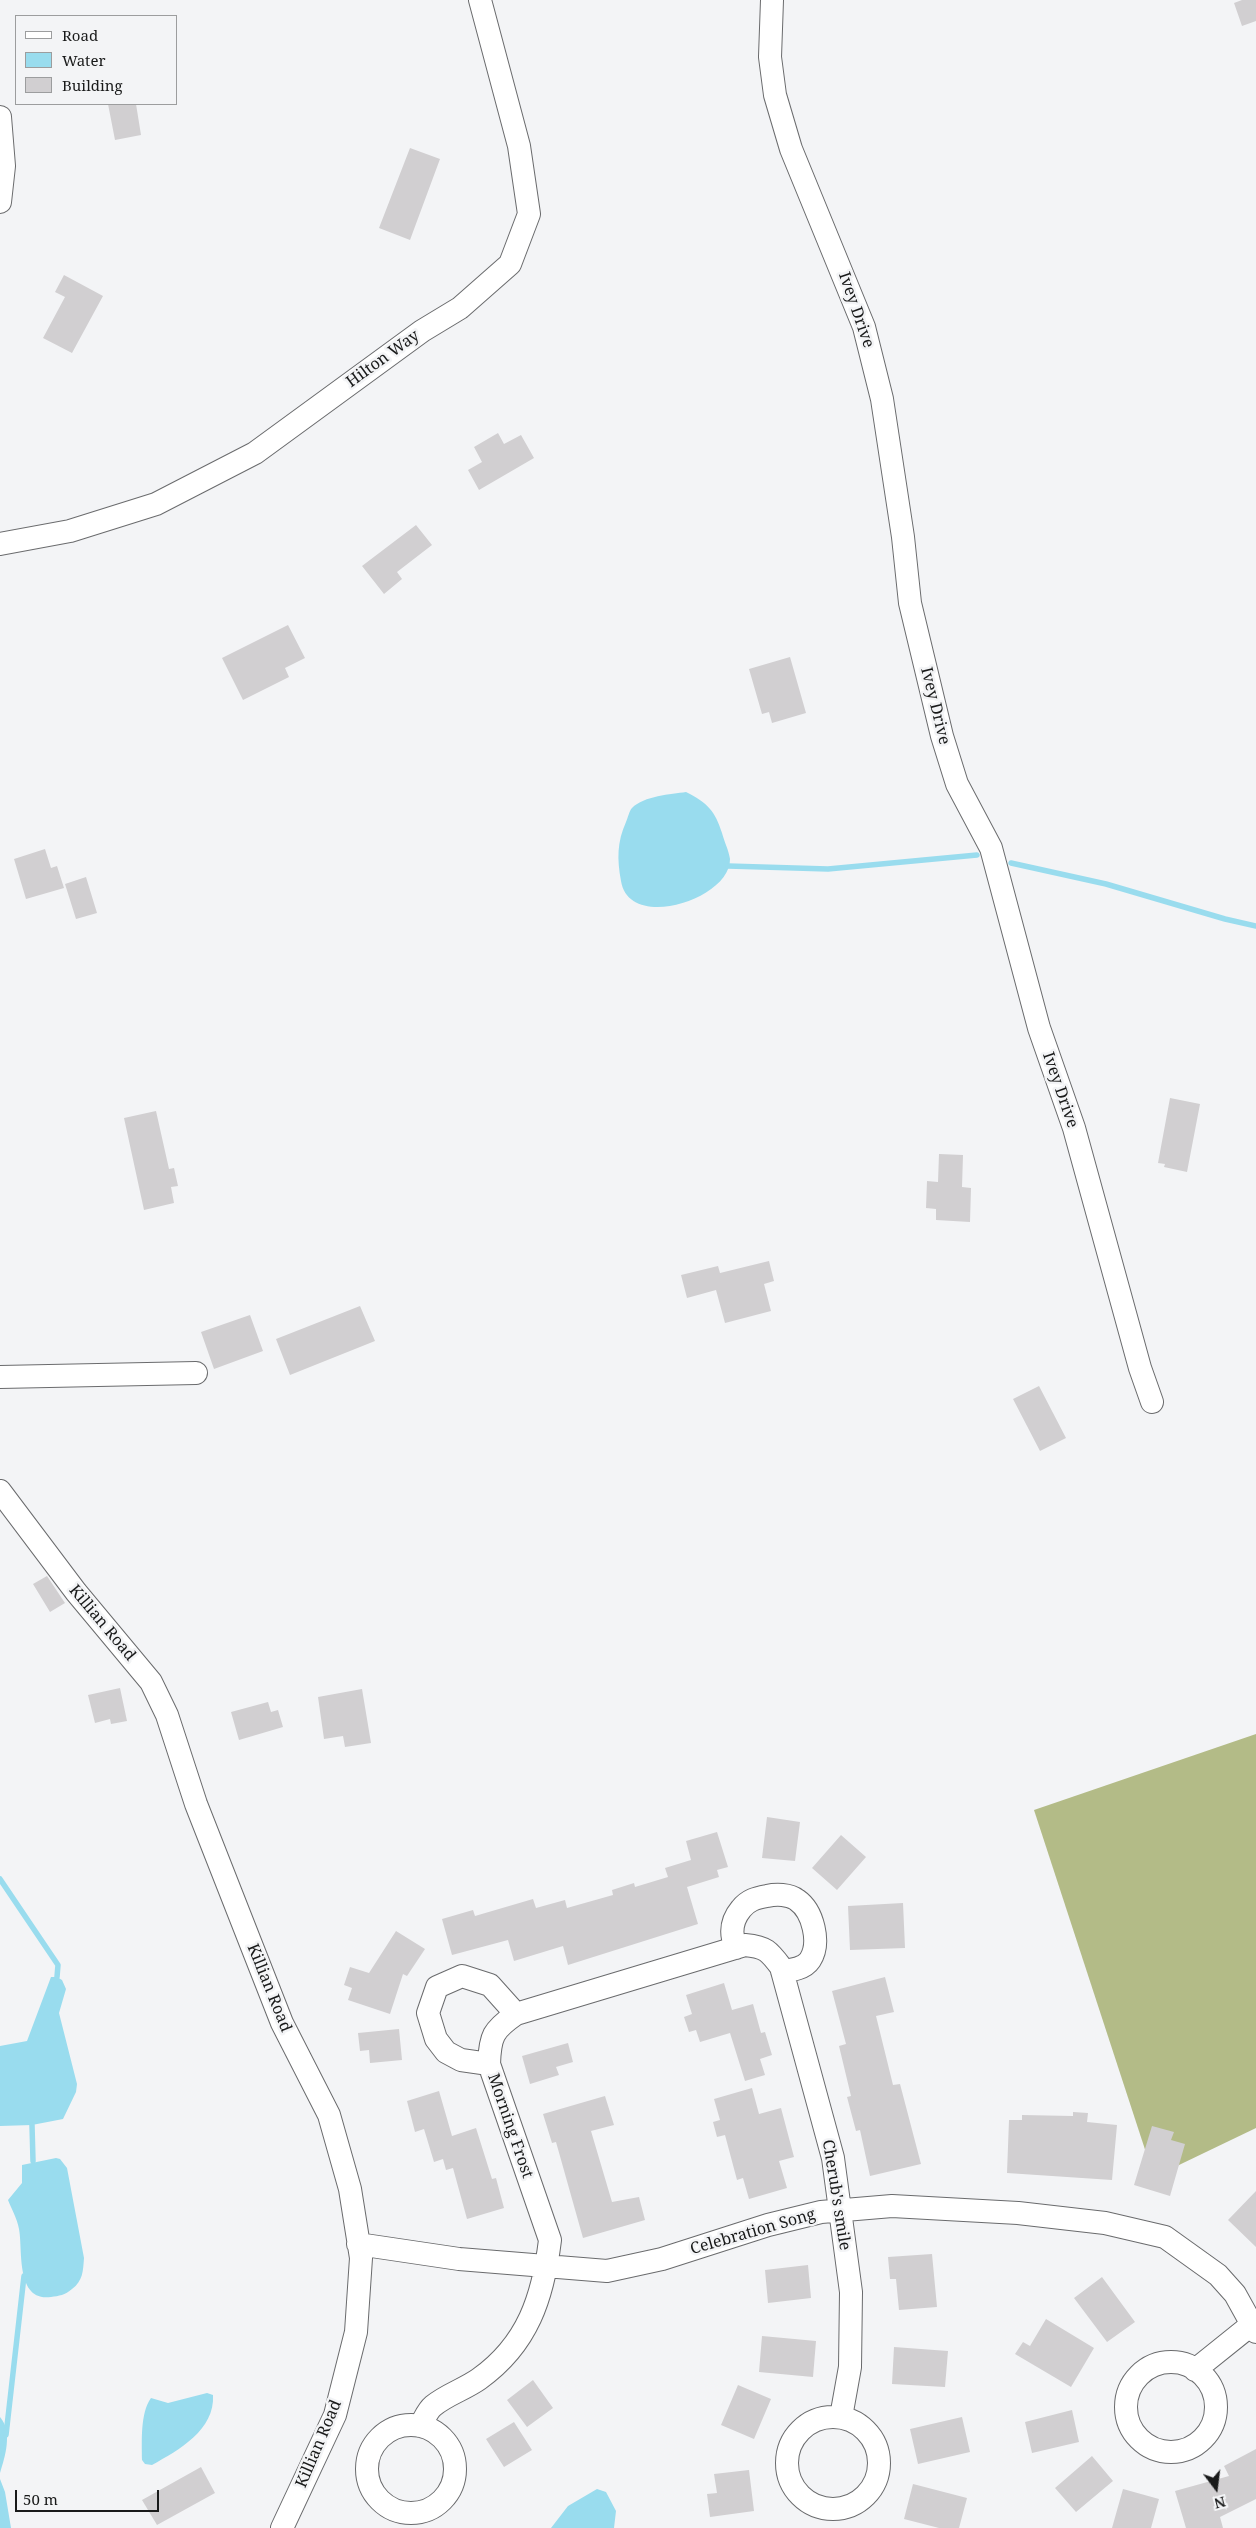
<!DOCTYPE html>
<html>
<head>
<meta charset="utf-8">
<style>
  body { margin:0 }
  #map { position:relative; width:1256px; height:2528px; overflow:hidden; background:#f3f4f6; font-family:"Noto Serif",serif }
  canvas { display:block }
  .legend { position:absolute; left:15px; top:15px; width:162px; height:90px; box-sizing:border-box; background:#f3f4f6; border:1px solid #9c9d9e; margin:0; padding:6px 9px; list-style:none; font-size:15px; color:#191a1a }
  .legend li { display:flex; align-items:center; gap:10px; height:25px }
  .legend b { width:25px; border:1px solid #9c9d9e }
  .north { position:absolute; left:1191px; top:2463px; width:50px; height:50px; -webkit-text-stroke:4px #f3f4f6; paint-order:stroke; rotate:165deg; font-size:14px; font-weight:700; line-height:20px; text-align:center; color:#191a1a }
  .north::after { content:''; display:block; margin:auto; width:18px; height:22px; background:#191a1a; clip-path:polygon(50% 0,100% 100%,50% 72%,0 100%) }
  .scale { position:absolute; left:15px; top:2490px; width:144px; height:22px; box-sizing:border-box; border:2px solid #191a1a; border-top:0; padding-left:6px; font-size:15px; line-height:18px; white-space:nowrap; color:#191a1a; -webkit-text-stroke:4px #f3f4f6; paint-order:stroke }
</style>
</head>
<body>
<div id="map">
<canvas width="1256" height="2528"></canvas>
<ul class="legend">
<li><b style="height:6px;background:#fff"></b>Road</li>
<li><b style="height:14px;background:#99dcee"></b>Water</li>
<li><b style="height:14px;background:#d1cfd1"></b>Building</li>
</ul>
<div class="north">N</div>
<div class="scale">50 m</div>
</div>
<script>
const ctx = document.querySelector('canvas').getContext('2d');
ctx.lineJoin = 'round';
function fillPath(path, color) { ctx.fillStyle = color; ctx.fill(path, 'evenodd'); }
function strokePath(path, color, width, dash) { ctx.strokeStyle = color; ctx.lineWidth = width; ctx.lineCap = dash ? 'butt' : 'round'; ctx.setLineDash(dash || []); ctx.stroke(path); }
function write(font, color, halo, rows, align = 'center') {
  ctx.font = font + ' "Noto Serif",serif'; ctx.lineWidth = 5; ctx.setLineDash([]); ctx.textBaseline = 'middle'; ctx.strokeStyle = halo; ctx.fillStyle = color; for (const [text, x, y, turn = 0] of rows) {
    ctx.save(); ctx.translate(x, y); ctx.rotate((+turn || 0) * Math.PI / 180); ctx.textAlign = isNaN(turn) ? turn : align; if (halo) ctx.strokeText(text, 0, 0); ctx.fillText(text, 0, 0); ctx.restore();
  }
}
fillPath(new Path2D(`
  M1256,1734V2128L1154,2177L1034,1810Z`), '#b3bb87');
fillPath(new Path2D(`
  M686,792C708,803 715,811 722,833C724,841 729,851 730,859C731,899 629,932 621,881C617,859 617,842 626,822C628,818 629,811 632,808C644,796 671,794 686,792Z
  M51,1977H57L62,1980L66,1989L59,2013L77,2084L76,2092L63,2119L32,2125L0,2126V2046L27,2041Z
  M56,2158L60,2159L67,2168L84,2258C83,2271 83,2281 72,2289C65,2295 59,2296 51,2297C15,2302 23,2249 19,2229C17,2218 12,2210 8,2200L22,2183V2165Z
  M207,2393L213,2395C215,2430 179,2450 152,2465L145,2464L142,2460C142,2442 140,2413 151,2398L168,2403Z
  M0,2417C13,2432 5,2457 0,2473Z
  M0,2479L5,2492L11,2528H0Z
  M597,2489L606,2492L616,2511L614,2528H551L568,2506Z`), '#99dcee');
strokePath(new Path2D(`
  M1011,863L1106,884L1225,919L1256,926
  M728,866L828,869L977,855
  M0,1879L58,1965L57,1977
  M32,2125L33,2161
  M6,2435L24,2276`), '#99dcee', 5.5);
fillPath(new Path2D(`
  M1242,0H1256V21L1242,26L1234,3Z
  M108,104H136L141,135L115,140Z
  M410,148L440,159L410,240L379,228Z
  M64,275L103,296L72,353L43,338L65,297L55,292Z
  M498,433L504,444L521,435L534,458L479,490L468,470L482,462L474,447Z
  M416,525L432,545L397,572L402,579L384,594L362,566Z
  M288,625L305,658L285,668L289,677L243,700L222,658Z
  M790,657L806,713L772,723L769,712L762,714L749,669Z
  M45,849L51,868L57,866L64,888L26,899L14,859Z
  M86,877L97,913L76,919L65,884Z
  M1170,1098L1200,1104L1187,1172L1164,1167L1165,1164L1158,1163Z
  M156,1111L169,1169L174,1168L178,1186L171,1187L174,1203L144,1210L124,1118Z
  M939,1154L963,1155L962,1187L971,1188L970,1222L936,1220V1209L926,1208L927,1181L938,1182Z
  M769,1261L774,1281L764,1284L771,1311L725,1323L716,1290L687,1298L681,1275L718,1266L720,1273Z
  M360,1306L375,1341L290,1375L276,1339Z
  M250,1315L263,1351L214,1369L201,1332Z
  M1039,1386L1066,1438L1040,1451L1013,1399Z
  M47,1576L65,1603L50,1612L33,1584Z
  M120,1688L127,1721L111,1724L110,1719L95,1723L88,1695Z
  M362,1689L371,1743L345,1747L343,1736L324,1739L318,1697Z
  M268,1702L271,1712L278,1710L283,1727L239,1740L231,1712Z
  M767,1817L800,1822L795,1861L762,1858Z
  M717,1832L728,1867L717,1870L719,1877L687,1887L698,1924L568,1965L563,1946L514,1961L508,1940L452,1955L442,1919L473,1910L475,1916L533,1899L536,1908L565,1900L567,1908L613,1895L612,1890L634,1883L635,1887L668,1877L665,1868L691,1860L686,1841Z
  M841,1835L866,1857L837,1890L812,1868Z
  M903,1903L905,1948L850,1950L848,1906Z
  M396,1931L425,1949L407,1976L403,1974L390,2014L348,2000L352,1988L344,1985L350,1967L369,1973Z
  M885,1977L894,2012L876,2016L893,2085L900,2084L921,2164L870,2176L860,2130L856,2131L847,2097L851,2096L839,2046L846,2044L832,1991Z
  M724,1983L732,2010L753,2004L761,2033L765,2032L772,2055L760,2059L765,2075L745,2081L730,2033L700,2042L696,2030L689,2032L684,2017L692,2014L686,1995Z
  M399,2029L402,2060L370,2063L369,2050L360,2051L358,2033Z
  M568,2043L573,2062L556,2067L559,2075L530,2084L522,2056Z
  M752,2088L759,2114L781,2108L794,2157L779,2161L787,2188L749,2199L743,2178L737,2180L725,2135L717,2137L713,2122L720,2120L714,2099Z
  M439,2091L452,2136L476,2128L492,2179L496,2178L504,2208L467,2219L453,2168L446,2170L443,2159L434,2162L424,2129L415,2132L407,2101Z
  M605,2096L614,2125L591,2131L612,2202L639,2197L645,2220L583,2238L556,2142L552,2143L543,2114Z
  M1073,2112L1088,2113L1087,2122L1117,2125L1112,2180L1007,2173L1009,2120H1022V2115L1073,2116Z
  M1152,2126L1174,2132L1171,2140L1185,2144L1170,2196L1134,2185Z
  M1256,2191V2247L1228,2220Z
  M932,2254L937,2307L899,2310L896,2279H890L888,2257Z
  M808,2265L811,2298L768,2303L765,2270Z
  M1102,2277L1135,2322L1107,2342L1074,2298Z
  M1046,2319L1094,2348L1071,2387L1015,2354L1023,2342L1030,2346Z
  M762,2336L816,2341L813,2377L759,2372Z
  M894,2347L948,2351L945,2387L892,2384Z
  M533,2380L553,2408L527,2427L507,2400Z
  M738,2385L771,2399L754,2439L721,2425Z
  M1072,2410L1079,2442L1032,2453L1025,2422Z
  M962,2417L970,2452L918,2464L910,2429Z
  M514,2422L532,2450L504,2467L486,2439Z
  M1256,2449V2499L1220,2517L1223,2528H1186L1175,2491L1229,2476L1224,2466Z
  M1092,2456L1113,2481L1076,2512L1055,2488Z
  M201,2467L215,2493L157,2525L142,2500Z
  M749,2470L754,2511L710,2517L707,2494L717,2493L714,2474Z
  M913,2484L967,2498L959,2528H939L904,2519Z
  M1123,2489L1159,2499L1151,2528H1112Z`), '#d1cfd1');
const minor = new Path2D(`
  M772,0L770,57L775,95L791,149L864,327L882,399L903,537L910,603L942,736L957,784L991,848L1039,1028L1074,1128L1140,1368L1152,1402
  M0,117L4,166L0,202
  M0,544L70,531L156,504L255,453L422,331L460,308L510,264L529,214L519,146L480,0
  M0,1377L196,1373
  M0,1491L76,1592L151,1682L167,1715L196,1804L282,2023L329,2115L350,2189L361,2258L356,2332L335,2415L282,2528
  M736,1948C730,1934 731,1921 741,1909C748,1900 756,1898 767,1896C776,1894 789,1894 797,1900C813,1911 821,1943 810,1960C804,1969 792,1970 782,1971
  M489,2064L461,2060L446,2052L436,2039L428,2013L437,1987L462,1976L490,1985L516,2014
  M358,2244L459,2259L607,2271L662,2259L768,2225L821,2212L892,2206L1018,2213L1105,2223L1165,2237L1218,2275L1235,2294L1256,2332
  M1126 2407a45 45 0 1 1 90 0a45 45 0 1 1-90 0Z
  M1195,2370L1256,2321
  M787 2463a46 46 0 1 1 92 0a46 46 0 1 1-92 0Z
  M367 2469a44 44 0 1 1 88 0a44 44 0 1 1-88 0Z
  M420,2426C424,2420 427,2411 433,2406C446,2395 465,2389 479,2379C528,2344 543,2297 550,2240L489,2064C490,2036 493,2030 516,2014L745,1945C766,1947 769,1951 781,1967L833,2158L851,2292L850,2367L841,2417`);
strokePath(minor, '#6a6b6d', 24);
strokePath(minor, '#fff', 22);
write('16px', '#191a1a', '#f3f4f6', [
  ["Ivey Drive",856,310,71],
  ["Hilton Way",383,359,-36],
  ["Ivey Drive",935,706,76],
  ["Ivey Drive",1060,1090,71],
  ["Killian Road",102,1623,50],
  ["Killian Road",269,1988,68],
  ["Morning Frost",510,2126,71],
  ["Cherub's smile",836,2195,81],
  ["Celebration Song",753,2232,-16],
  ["Killian Road",319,2444,-67]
]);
</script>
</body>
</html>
